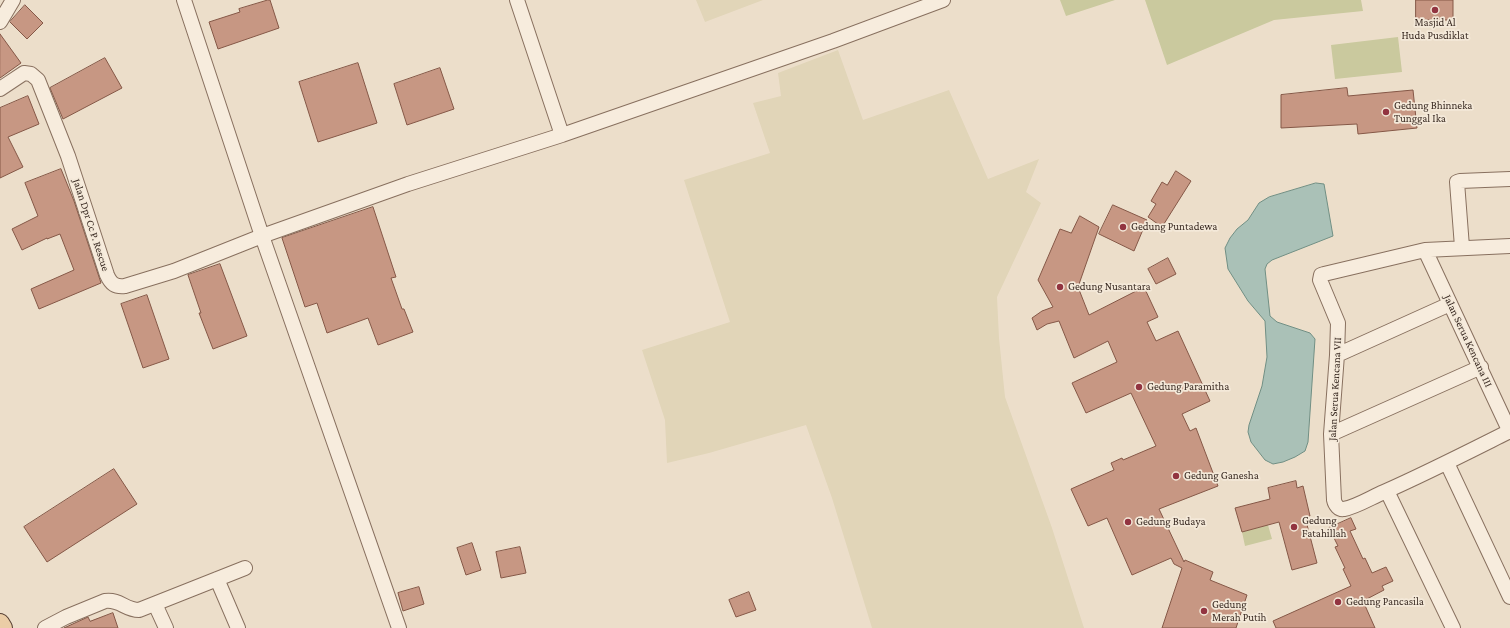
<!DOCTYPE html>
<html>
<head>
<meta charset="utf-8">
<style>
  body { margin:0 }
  canvas { display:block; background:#ecdeca }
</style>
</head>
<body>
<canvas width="1510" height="628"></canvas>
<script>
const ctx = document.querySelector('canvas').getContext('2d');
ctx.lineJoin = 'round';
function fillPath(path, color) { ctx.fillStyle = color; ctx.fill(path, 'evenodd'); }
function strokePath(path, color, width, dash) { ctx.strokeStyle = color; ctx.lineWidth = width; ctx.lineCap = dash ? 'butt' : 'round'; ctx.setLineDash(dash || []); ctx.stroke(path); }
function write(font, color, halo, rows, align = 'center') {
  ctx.font = font + ' "Crimson Pro",serif'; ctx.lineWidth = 3.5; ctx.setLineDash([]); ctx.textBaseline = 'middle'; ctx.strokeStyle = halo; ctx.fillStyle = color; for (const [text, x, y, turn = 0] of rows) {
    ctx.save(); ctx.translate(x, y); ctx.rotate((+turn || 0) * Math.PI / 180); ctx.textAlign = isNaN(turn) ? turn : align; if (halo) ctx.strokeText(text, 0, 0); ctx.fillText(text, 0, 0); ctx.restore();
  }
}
fillPath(new Path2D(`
  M696,0H763L705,22Z
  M838,50L863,120L949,90L988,179L1039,159L1026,192L1041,203L997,297L999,338L1005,397L1052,528L1084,628H872L832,498L806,425L709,453L667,463L665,420L642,350L730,322L684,180L770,153L753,103L781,96L778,73Z`), '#e1d5b8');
fillPath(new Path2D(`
  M1060,0H1115L1066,16Z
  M1145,0H1361L1363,11L1274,20L1167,65Z
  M1398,37L1402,72L1335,79L1331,45Z
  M1268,525L1272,539L1245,546L1242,532Z`), '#cac99e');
const water = new Path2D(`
  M1316,183L1324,184L1333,236L1272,260L1267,264L1265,269L1270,316L1277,322L1310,333L1315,339L1308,442L1305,451L1295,457L1283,462L1273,464L1265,460L1251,442L1248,432L1249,425L1262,386L1267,357L1265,321L1248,301L1228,269L1225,248L1230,238L1237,229L1248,220L1259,203L1269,197Z`);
fillPath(water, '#aac1b7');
strokePath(water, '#718f84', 1);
const building = new Path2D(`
  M268,0H270L279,28L218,49L209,22L240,12L239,9Z
  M1416,0H1453V20H1416Z
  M25,5L43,23L27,39L10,22Z
  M0,34L21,63L0,78Z
  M105,58L122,88L63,119L50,88Z
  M358,63L377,123L318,142L299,82Z
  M440,68L454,109L407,125L394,84Z
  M1347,88L1348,96L1413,90L1417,128L1358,134L1357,124L1281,128V95Z
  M28,96L39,124L8,137L23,167L0,178V108Z
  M61,169L74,201L101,283L39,309L31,289L74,270L60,234L47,239V238L22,250L12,229L38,216L25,183Z
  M1176,171L1191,181L1162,227L1148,217L1156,204L1151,201L1162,182L1167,185Z
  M1113,205L1147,220L1134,251L1099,234Z
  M373,207L396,277L391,278L402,309H404L413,332L378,345L368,318L327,333L317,303L305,307L282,238Z
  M1080,216L1099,227L1078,287L1089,315L1144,287L1158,317L1147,322L1156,341L1178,331L1210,401L1182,414L1190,431L1196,428L1218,486L1159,509L1184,562L1185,560L1213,572L1210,580L1247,595L1236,628H1162L1182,568L1174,564L1171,558L1132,575L1107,518L1088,526L1071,489L1114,470L1111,463L1122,458L1123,460L1156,446L1131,393L1086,413L1072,383L1117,362L1108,341L1074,358L1059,321L1047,324L1037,330L1032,318L1042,311L1053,307L1038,280L1060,229L1071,233Z
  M1168,258L1176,274L1156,284L1148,269Z
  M220,264L247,336L213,349L199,313H201L188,275Z
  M147,295L169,359L143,368L121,304Z
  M114,469L137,504L47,562L24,527Z
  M1296,481L1297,488L1303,486L1310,516L1305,517L1317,563L1292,570L1279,522L1242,532L1235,508L1270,499L1268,488Z
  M1351,518L1356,529L1350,531L1363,559L1365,558L1372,573L1386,567L1393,581L1382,586L1384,590L1363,601L1375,628H1276L1273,621L1351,586L1343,569L1345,568L1335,547L1338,546L1329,528Z
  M472,543L481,570L466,575L457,548Z
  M520,547L526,573L501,578L496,552Z
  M419,587L424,604L403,611L398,593Z
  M749,592L756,610L736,617L729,600Z
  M113,613L118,628H64L88,617L90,621Z`);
fillPath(building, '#c79783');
strokePath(building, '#855847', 1);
const minor = new Path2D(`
  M184,0L262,236L399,628
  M517,0L562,135
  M0,22L13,0
  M0,89L24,73L31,74L38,80L68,156L107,275C111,284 115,287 125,286L174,271L262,236L408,184L562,135L833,41L943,0
  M1510,246L1425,250L1324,274L1321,275L1320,280L1338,323L1337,355L1331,434L1334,500C1335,505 1339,510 1344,509C1356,507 1372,497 1384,492C1427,473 1468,452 1510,431
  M1462,247L1457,182L1460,181L1510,179
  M1425,250L1510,432
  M1337,355L1450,304
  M1331,434L1481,367
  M1447,463L1510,597
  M1387,491L1453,628
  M217,579L238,628
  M155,604L166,628
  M45,628L66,617L105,601C120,599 125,610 139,610L245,568`);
const major = new Path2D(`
  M0,623L3,628`);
strokePath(minor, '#88705f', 16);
strokePath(major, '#563f33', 20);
strokePath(minor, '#f7ecdd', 14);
strokePath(major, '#ebcda6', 18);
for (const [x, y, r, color] of [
  [1435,10,4,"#923440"],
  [1386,112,4,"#923440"],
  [1123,227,4,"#923440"],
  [1060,287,4,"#923440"],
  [1139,387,4,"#923440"],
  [1176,476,4,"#923440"],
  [1128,522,4,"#923440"],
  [1294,527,4,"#923440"],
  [1338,602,4,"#923440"],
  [1204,611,4,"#923440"]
]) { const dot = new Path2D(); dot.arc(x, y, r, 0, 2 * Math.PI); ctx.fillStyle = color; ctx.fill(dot); strokePath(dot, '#f4e9d9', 1.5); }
write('11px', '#392a22', '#f4e9d9', [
  ["Masjid Al",1435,23,"center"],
  ["Huda Pusdiklat",1435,36,"center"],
  ["Gedung Bhinneka",1394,106],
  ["Tunggal Ika",1394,119],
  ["Gedung Puntadewa",1131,227],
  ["Gedung Nusantara",1068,287],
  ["Gedung Paramitha",1147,387],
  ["Gedung Ganesha",1184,476],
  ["Gedung",1302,521],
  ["Fatahillah",1302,534],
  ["Gedung Budaya",1136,522],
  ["Gedung Pancasila",1346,602],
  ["Gedung",1212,605],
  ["Merah Putih",1212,618]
], 'left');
write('11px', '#392a22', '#f4e9d9', [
  ["Jalan Dpr Cc P. Rescue",91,225,72],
  ["Jalan Serua Kencana III",1468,341,65],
  ["Jalan Serua Kencana VII",1335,389,-87]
]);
</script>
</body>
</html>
